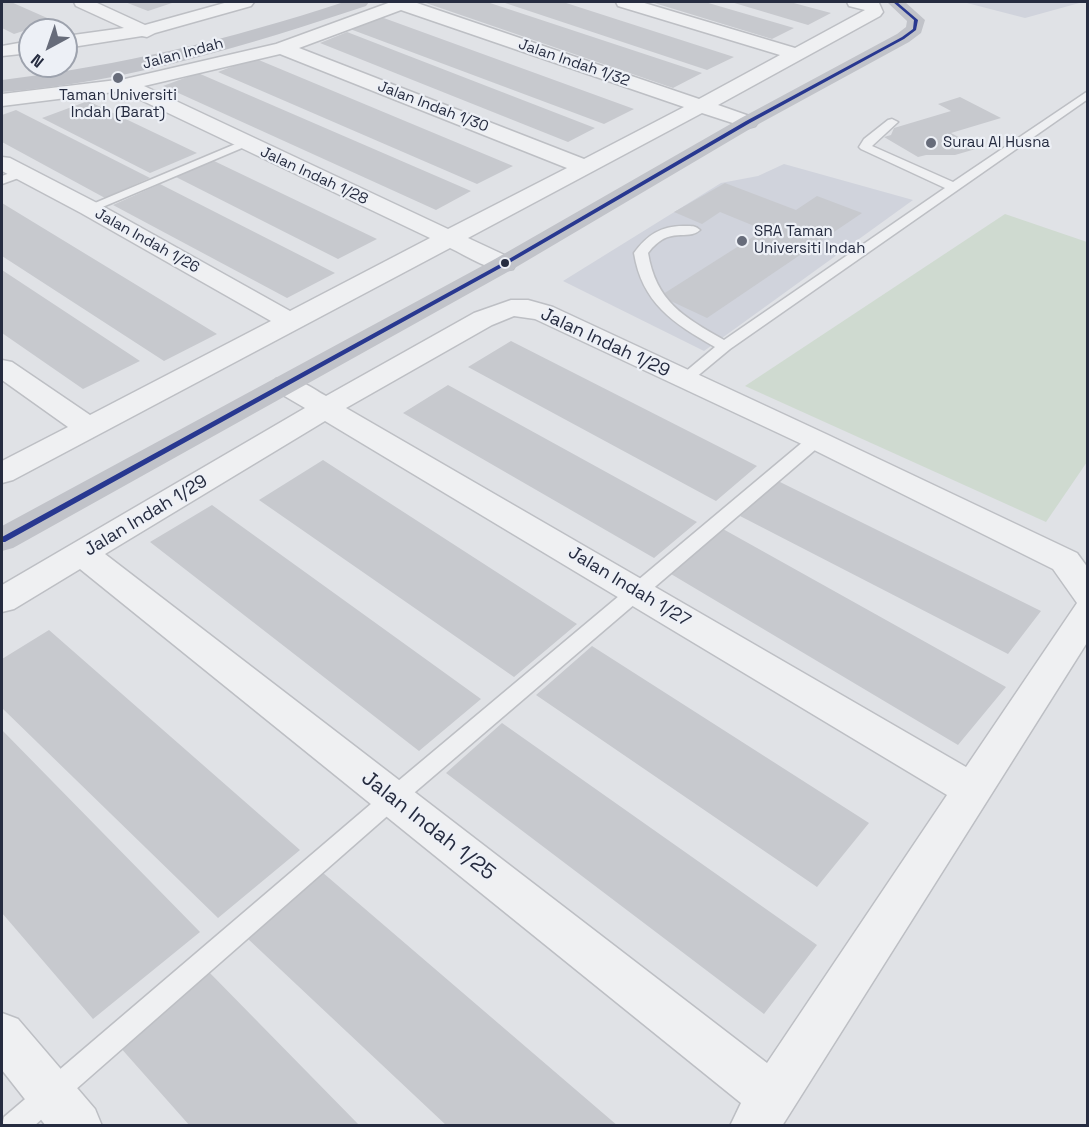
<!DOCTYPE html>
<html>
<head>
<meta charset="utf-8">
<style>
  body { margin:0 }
  #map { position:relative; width:1089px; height:1127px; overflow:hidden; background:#e0e2e6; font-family:"Space Grotesk",sans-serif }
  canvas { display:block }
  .frame { position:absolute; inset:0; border:3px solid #262c40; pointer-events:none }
  .north { position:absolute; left:18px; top:18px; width:60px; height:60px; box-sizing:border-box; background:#edf0f6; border:2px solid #9da2ad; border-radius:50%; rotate:220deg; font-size:16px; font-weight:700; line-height:24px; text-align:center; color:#262c40 }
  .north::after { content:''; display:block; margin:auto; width:21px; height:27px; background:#676c7a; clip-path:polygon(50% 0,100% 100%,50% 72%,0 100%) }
</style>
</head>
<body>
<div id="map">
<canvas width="1089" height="1127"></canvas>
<div class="frame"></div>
<div class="north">N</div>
</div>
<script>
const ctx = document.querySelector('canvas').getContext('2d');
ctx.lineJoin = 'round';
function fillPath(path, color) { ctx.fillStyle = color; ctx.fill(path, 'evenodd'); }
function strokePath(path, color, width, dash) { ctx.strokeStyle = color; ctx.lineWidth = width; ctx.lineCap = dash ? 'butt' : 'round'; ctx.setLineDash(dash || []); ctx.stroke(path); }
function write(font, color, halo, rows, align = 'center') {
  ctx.font = font + ' "Space Grotesk",sans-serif'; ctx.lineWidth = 4.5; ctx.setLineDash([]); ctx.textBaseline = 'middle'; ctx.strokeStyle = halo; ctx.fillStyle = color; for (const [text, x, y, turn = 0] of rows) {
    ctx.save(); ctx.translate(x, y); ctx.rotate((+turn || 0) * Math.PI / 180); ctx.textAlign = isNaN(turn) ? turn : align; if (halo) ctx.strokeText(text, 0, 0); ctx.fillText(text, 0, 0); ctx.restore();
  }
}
fillPath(new Path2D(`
  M963,2H1083L1025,18Z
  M784,164L913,200L704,351L563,281L721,183L758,176Z`), '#d0d3dc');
fillPath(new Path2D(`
  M1005,214L1087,242V462L1046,522L745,386Z`), '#cfdad0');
fillPath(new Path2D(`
  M2,2H11L54,21L14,34L2,28Z
  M125,2H175L148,11Z
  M423,2H487L702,73L673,88Z
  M502,2H563L734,57L707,70Z
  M651,2H705L794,28L772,39Z
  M731,2H790L831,13L808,25Z
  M381,17L634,109L604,124L350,29Z
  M347,32L595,128L568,142L320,43Z
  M254,58L513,166L477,184L218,72Z
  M198,73L471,191L436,210L163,86Z
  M960,97L1001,118L951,133L979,148L955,155H926L918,157L884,137L891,135L894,128L951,111L938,104Z
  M88,101L197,153L150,173L42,118Z
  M16,110L150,178L105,198L2,142V115Z
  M212,160L377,239L338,259L174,176Z
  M725,183L796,210L817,196L862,213L707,318L660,296L764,230L720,212L702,224L674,212Z
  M160,184L335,273L287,298L113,205Z
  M2,203L217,334L164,361L2,256Z
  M2,270L140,361L83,389L2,333Z
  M511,341L757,466L716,501L468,367Z
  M448,385L697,522L654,558L403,413Z
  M323,460L577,624L514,677L259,500Z
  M778,481L1041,611L1008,654L740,516Z
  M212,505L481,699L419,751L150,542Z
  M723,529L1006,687L958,745L671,574Z
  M49,630L300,850L218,918L2,708V659Z
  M592,646L869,823L817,887L536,695Z
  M502,723L817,945L764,1014L446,773Z
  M2,730L200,932L93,1019L2,913Z
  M322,872L618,1126H447L247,938Z
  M208,971L360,1126H190L119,1046Z`), '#c7c9ce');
const lane = new Path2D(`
  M1088,91V99L730,349L689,383H679L676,380L679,377L715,347C673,323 642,303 634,253C647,235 661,226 683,226C690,226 695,225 700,230C687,242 670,224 648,253C656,302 684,317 724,340L945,188L861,149L859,147L864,139L888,120L892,119L898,122L872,146L953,182Z
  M245,140L251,143L249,145L93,211H85L83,208Z
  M20,169L24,170V176L2,184V176Z
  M816,435L822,436L824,440L822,444L401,804L34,1126H2L4,1117L385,792L810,436Z`);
const street = new Path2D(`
  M74,2H95L145,25L228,2H254L251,6L155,33L147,37L142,36L66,48V36L124,28L76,6Z
  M391,2H414L699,99L780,55L618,6L616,2H641L795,48L865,10L849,6L847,2L879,3L883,12L880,16L718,105L755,118L758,122L755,126L748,128L702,113L468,238L513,259L516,264L513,269C492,274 468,256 450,248L13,480L2,483V461L68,427L2,380V360L12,362L90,415L271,321L81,213L2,171V157L10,158L97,203L290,311L430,238L122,91L2,106V94L125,79L276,44ZM401,10L684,107L584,159L299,48ZM280,54L567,168L448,229L144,86Z
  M30,41V53L2,56V46Z
  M511,300H528L553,307L826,434L1077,553L1088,568V641L782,1126H730L741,1103L80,569L14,609L2,612V585L305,408L276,391L272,385L276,379C295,374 310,387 326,396L474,313ZM514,316L535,319L806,446L1053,569L1077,603L966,767L346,408L492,325ZM325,421L947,795L767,1063L105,554Z
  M2,1013L18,1019L95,1109L102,1126H46L2,1070Z`);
strokePath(lane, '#bdbfc4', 3);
strokePath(street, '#bdbfc4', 3);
fillPath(lane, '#eff0f2');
fillPath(street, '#eff0f2');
fillPath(new Path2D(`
  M344,2H369L366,6C248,45 126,83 2,92V80C123,65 228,40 344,2Z
  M887,2H905L925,20L921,33L909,42L755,126L513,269L13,548L2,551V526L495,259L741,118L897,34L906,27L907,21Z`), '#c1c3c9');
fillPath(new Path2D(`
  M893,2H897L918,20L916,30L904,39L750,123L506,265L5,542H2V537L502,263L746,121L902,37L913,29L914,20Z`), '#283890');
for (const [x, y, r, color] of [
  [118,78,6,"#676c7a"],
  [931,143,6,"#676c7a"],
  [742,241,6,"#676c7a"],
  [505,263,5,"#262c40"]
]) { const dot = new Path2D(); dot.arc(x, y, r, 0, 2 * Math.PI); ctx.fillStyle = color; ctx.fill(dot); strokePath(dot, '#edf0f6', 2); }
write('15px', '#262c40', '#edf0f6', [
  ["Jalan Indah",183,54,-15],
  ["Jalan Indah 1/32",574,63,19],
  ["Jalan Indah 1/30",433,107,21],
  ["Jalan Indah 1/28",314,176,25],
  ["Jalan Indah 1/26",147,241,29]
]);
write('15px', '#262c40', '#edf0f6', [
  ["Taman Universiti",118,96,"center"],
  ["Indah (Barat)",118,113,"center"],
  ["Surau Al Husna",943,143],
  ["SRA Taman",754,232],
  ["Universiti Indah",754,249]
], 'left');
write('18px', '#262c40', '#edf0f6', [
  ["Jalan Indah 1/29",605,343,25],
  ["Jalan Indah 1/29",146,516,-31],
  ["Jalan Indah 1/27",629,587,31]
]);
write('21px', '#262c40', '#edf0f6', [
  ["Jalan Indah 1/25",428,826,38]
]);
</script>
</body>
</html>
